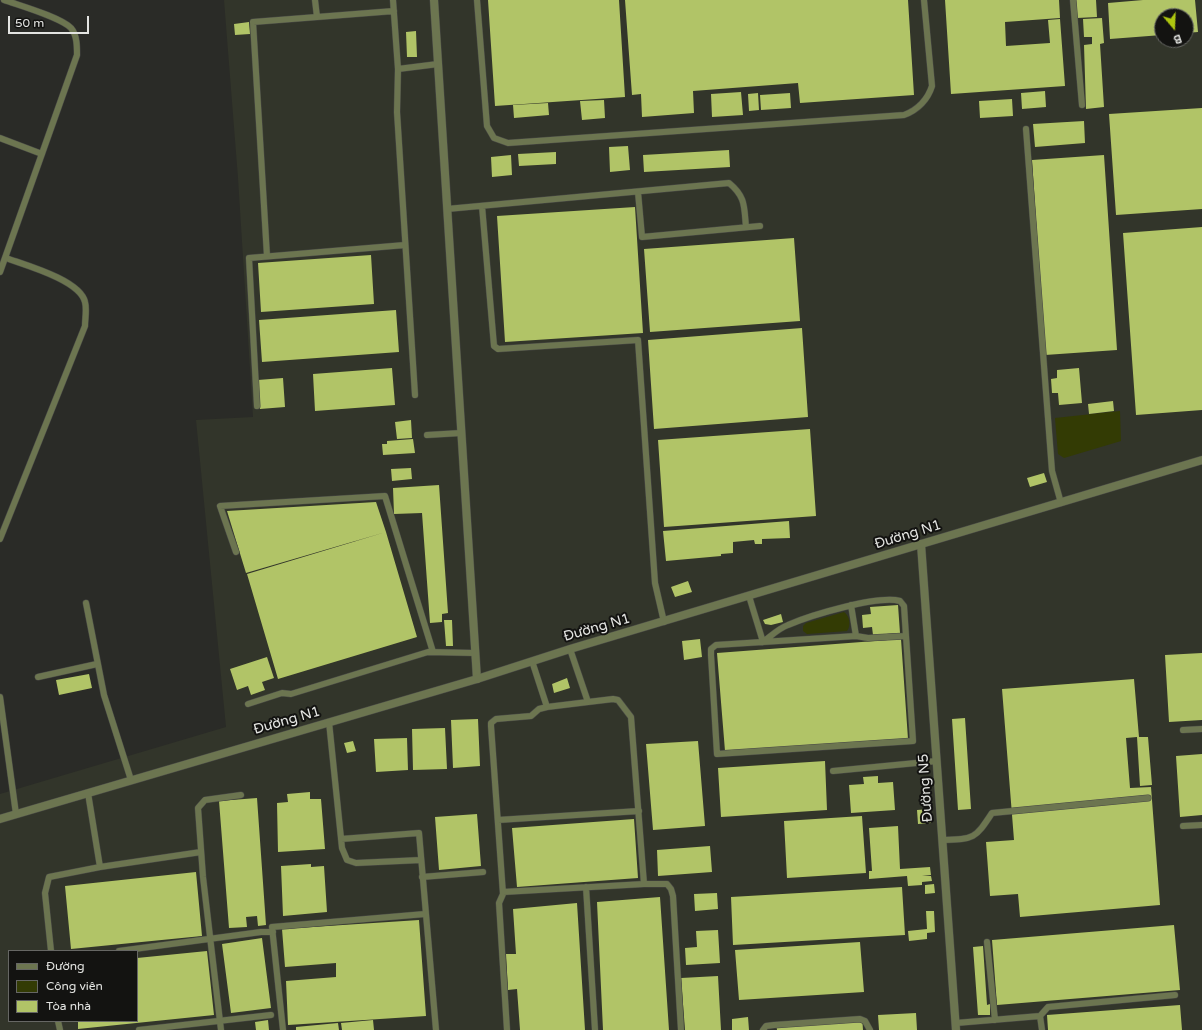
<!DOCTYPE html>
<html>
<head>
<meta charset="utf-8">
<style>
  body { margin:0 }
  #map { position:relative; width:1202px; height:1030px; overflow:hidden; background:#2a2b27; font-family:"Varela Round",sans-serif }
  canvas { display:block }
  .legend { position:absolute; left:8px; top:950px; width:130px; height:72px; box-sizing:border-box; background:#131311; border:1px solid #666764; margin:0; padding:5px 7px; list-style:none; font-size:12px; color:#e3e4e1 }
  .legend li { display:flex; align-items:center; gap:8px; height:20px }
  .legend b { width:20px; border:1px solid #666764 }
  .north { position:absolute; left:1154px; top:8px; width:40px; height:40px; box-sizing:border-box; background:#131311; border:1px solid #666764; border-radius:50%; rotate:161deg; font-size:11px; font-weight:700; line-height:16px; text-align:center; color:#e3e4e1 }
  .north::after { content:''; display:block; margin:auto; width:14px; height:18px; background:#adc60f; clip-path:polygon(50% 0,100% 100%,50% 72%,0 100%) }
  .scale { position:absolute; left:8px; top:16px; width:81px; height:18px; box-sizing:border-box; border:2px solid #e3e4e1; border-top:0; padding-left:5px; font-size:12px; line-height:14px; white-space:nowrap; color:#e3e4e1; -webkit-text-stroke:3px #131311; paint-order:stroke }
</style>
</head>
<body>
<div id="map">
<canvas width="1202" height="1030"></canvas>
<ul class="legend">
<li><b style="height:5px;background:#6c7550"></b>Đường</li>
<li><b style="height:11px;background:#333b04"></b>Công viên</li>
<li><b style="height:11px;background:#b1c467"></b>Tòa nhà</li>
</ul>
<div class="north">B</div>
<div class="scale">50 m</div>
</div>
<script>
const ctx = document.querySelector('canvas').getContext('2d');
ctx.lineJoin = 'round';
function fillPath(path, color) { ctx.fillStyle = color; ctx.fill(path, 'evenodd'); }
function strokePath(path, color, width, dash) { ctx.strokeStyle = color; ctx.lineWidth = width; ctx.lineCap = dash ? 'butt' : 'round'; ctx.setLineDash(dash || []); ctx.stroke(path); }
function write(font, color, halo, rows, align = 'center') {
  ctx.font = font + ' "Varela Round",sans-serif'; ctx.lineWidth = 4; ctx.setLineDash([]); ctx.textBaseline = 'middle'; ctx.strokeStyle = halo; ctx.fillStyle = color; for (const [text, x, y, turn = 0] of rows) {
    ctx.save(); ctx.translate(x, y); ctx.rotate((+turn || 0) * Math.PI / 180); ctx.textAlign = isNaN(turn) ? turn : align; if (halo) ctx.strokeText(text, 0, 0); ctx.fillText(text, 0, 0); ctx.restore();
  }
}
fillPath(new Path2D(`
  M224,0H1202V1030H0V794L226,727L196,420L253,417L238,178ZM1162,16H1186V40H1162ZM9,951H137V1021H9Z`), '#32352a');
fillPath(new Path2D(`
  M1120,411L1121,441L1064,458L1058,454L1055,418Z
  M844,612C850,616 851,626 847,631L807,634L803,631V626L806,623Z`), '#333b04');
fillPath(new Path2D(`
  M488,0H619L625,97L495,106Z
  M625,0H908L914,95L800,103L798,83L693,91L694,113L642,117L641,94L632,95Z
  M945,0H1059L1060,18L1005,22L1006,46L1050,43L1048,20L1060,19L1065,86L951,94Z
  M1076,0H1096L1097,17L1077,18Z
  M1143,0H1195L1198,32L1186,33V16H1162V35L1110,39L1108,3Z
  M1102,18L1104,43L1100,44L1104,107L1086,109L1084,45L1092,44V37H1084L1083,19Z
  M249,22L250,34L235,35L234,24Z
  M416,31L417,57H407L406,32Z
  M1045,91L1046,107L1022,109L1021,93Z
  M741,92L743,115L712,117L711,94Z
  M758,93L759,110L749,111L748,94Z
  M790,93L791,108L761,110L760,95Z
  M1012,99L1013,116L980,118L979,101Z
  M604,100L605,118L582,120L580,101Z
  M548,103L549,115L514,118L513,105Z
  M1202,108V209L1116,215L1109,114Z
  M1084,121L1085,143L1035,147L1033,124Z
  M628,146L630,170L610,172L609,147Z
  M729,150L730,167L644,172L643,155Z
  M556,152V164L519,166L518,154Z
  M511,155L512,175L492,177L491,157Z
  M1104,155L1117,350L1045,355L1032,160Z
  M635,207L643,333L505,342L497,216Z
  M1202,227V410L1136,415L1123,233Z
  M794,238L800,321L650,332L644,249Z
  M371,255L374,304L261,312L258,263Z
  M396,310L399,352L262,362L259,320Z
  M802,328L808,417L654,429L648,340Z
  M392,368L395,405L315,411L313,374Z
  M1079,368L1082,403L1059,405L1058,393H1052L1051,379L1057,378V370Z
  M283,378L285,407L260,409L258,380Z
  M1113,401L1114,411L1089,414L1088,404Z
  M411,420L412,438L397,439L395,422Z
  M810,429L816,516L664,527L658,440Z
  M413,439L415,453L383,455L382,444H387V441Z
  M411,468L412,479L392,481L391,469Z
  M1044,473L1047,482L1030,487L1027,478Z
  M439,485L448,613L442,614V622L430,623L422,513L394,514L393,488Z
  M376,502L386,532L246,573L227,511Z
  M789,521L790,538L762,539V544H755L754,540L733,542V553L721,554V556L666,561L663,531Z
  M386,532L417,637L278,679L247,574Z
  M688,581L692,592L675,597L671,587Z
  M898,605L900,633L873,635L872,627L863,628L862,615L871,614L870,607Z
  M781,614L783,622L771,625L765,624L763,620Z
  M444,620H452L453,646H446Z
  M700,639L702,657L684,660L682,641Z
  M901,639L908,739L725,751L717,653Z
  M1202,653V720L1169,722L1165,655Z
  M267,657L274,678L262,682L265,690L251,695L248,686L237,690L230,669Z
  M89,674L92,688L59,695L56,680Z
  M567,678L570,688L554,693L552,684Z
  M1134,679L1139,737H1148L1152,785L1140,786L1137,737L1126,738L1130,788L1151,787L1160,905L1020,917L1018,894L990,896L986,842L1014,840L1002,689Z
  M965,718L971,809L958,810L952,719Z
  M478,719L480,766L453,768L451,720Z
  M445,728L447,769L413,770L412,729Z
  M407,738L408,770L376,772L374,739Z
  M353,741L356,751L347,753L344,743Z
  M698,741L705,826L653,830L646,744Z
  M1202,754V815L1180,817L1176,756Z
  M825,761L827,810L721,817L718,768Z
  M878,776V783L893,782L895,810L851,813L849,785L864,784L863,777Z
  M310,792V799H321L325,849L278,852L277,803L288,802L287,794Z
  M257,798L266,925L258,926L257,916L246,917L247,927L229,928L219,801Z
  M930,809L931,823L918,824L917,810Z
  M477,814L481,866L439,870L435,817Z
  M862,816L866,873L787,878L784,821Z
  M634,819L638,878L517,887L512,828Z
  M898,826L900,869L930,867L931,875H922L931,876L932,881L922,882V885L908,886L907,876L869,879V871H872L869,828Z
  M710,846L712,872L658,876L657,850Z
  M311,864V867L324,866L327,912L283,916L281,866Z
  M196,872L202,936L71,949L65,886Z
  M934,884L935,893L925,894V885Z
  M902,887L905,935L733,945L731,897Z
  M717,893L718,909L695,911L694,894Z
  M660,897L669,1030H603L597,902Z
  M577,903L585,1030H520L517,989L508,990L506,954H516L513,909Z
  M926,911H934L935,932L927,933V939L909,941L908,931L927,929Z
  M419,920L426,1016L288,1025L286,981L336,977V963L285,967L282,929Z
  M1174,925L1180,990L997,1005L992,940Z
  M718,930L720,963L686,965L685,948L697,947L696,931Z
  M262,938L271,1008L231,1013L222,944Z
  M860,942L864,992L739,1000L735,950Z
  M983,946L987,1005L990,1004V1015H978L973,947Z
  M207,951L214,1015L78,1029V1021H137V958Z
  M718,976L721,1030H685L681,978Z
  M1180,1005L1182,1030H1048L1047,1015Z
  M916,1013L917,1030H879L878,1015Z
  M862,1016L863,1030H777L776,1023Z
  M748,1017L749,1030H732V1019Z
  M268,1020L269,1030H256L255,1022Z
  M373,1020L374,1030H342L341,1023Z
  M338,1023L339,1030H296V1027Z`), '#b1c467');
const service = new Path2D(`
  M315,0L317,17
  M393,0L398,69L397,112L415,395
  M477,0L487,126L494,138L508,143L904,115C918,110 928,99 932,86L924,0
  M1073,0L1082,105
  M398,69L438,64
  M1026,129L1052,471L1061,503
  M0,138L42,154
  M638,192L642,237L760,226
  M482,206L494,346L498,349L638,340L655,583L664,622
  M447,209L729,183C746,197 744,207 746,227
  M267,256L253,22L394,11
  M0,272L77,55C77,46 77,35 71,28C60,17 21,6 4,0
  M257,406L249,258L405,245
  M427,435L461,433
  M0,539L85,326C85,319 87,309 85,302C80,280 25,265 6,258
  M236,552L220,506L385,496L433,652
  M749,596L763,642
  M86,603L104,695L131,780
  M851,605L856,636
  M763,642C771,636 779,628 788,625C811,615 878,595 900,601L904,606L913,741L717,754L711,655V649L716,645L856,636L868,638L906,636
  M570,649L588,702L613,699L618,700L631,717L644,884H667L671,889L673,896L681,1030
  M532,661L547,707L588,702
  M38,677L97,664
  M0,697L16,814
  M248,704L282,693L291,694L428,652L475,653
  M329,722L342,848L347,860L356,863L421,860
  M1183,730L1202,729
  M833,771L937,761
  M88,793L100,867
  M498,820L639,811
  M1183,826L1202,825
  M341,839L419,833L436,1030
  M943,840C974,839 975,839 992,813L1148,798
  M422,877L483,872
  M586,887L595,1030
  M503,892L644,884
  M987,942L995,1020
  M51,951L45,893L49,877L100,867L201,852
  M119,951L261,932H273
  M1040,1016L1042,1030
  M58,1021L60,1030
  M956,1023L1040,1016L1048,1007L1175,995
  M139,1030L271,1015
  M221,1030L203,877L198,808L205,800L241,795
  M283,1030L272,927L425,914
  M507,1030L499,903L503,894L491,726V723L496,719L531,716L539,709L547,707
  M763,1030L766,1026L774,1025L860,1019L865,1021L870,1030`);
const minor = new Path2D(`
  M434,0L477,679
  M921,544L956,1030`);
const tertiary = new Path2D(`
  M0,819L477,679L570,649L1202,460`);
strokePath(service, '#484945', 7);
strokePath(minor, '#484945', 9);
strokePath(tertiary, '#484945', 9);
strokePath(service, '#6c7550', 6);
strokePath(minor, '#6c7550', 8);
strokePath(tertiary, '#6c7550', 8);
write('14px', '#e3e4e1', '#131311', [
  ["Đường N1",908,535,-17],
  ["Đường N1",597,628,-16],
  ["Đường N1",287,721,-16],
  ["Đường N5",926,788,-94]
]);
</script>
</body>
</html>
